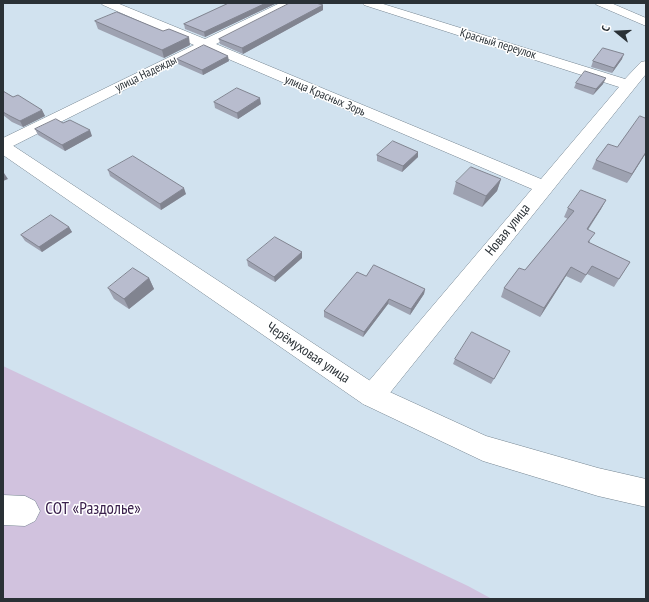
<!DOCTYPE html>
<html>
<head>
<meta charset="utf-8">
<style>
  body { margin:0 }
  #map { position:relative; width:649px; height:602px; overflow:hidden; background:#d1e2ef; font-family:"PT Sans Narrow",sans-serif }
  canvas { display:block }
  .frame { position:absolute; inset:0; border:4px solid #2a3136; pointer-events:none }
  .north { position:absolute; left:597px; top:12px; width:40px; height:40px; -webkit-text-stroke:3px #fff; paint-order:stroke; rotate:288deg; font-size:11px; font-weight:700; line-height:16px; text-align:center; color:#2a3136 }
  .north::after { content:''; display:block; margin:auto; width:14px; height:18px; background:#2a3136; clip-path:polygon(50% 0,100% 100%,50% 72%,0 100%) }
</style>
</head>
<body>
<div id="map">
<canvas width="649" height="602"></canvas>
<div class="frame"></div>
<div class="north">С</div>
</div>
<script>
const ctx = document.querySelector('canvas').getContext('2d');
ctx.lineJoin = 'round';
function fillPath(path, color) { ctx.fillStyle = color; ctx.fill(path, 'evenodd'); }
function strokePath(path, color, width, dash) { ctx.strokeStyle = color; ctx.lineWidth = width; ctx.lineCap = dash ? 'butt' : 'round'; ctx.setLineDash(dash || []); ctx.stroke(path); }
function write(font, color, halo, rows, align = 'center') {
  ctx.font = font + ' "PT Sans Narrow",sans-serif'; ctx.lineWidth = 3; ctx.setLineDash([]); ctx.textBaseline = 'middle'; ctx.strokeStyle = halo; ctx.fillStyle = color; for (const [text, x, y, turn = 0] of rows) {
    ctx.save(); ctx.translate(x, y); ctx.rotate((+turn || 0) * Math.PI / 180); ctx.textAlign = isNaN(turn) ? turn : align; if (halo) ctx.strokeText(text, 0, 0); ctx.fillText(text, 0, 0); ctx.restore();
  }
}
fillPath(new Path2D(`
  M3,366L468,586L492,599H3Z`), '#d1c2de');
const minor = new Path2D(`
  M101,3H117L205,39L280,3H295L293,5L216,44L541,179L619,87L364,5L362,3H380L625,79L641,62L646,61V74L381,404L372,407L363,404L359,396L363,388L532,189L205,49L9,148L3,149V138L194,45L103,5Z
  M595,3H611L646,18V26L597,5Z
  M3,495L25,496L35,501L40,511L35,521L25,526L3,525Z`);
const tertiary = new Path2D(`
  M3,142L9,143L381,388L486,436L598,468L646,479V507L598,496L483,461L363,404L3,155Z`);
strokePath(minor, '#768591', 1);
strokePath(tertiary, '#768591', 1);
fillPath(minor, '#fff');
fillPath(tertiary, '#fff');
fillPath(new Path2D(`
  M229,3H277L205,37L185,29L184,24Z
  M323,5V10L243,54L220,44L219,39Z
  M95,21L190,45L164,58L98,29Z
  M177,59L229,61L203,75L178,64Z
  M622,59L612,73L591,67L593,61Z
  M576,83L603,84L593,95L574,88Z
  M3,91L13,97L42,110L45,116L23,127L12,122L3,115Z
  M214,102L261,104L238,119L215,108Z
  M63,123L92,136L65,151L38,135L35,129Z
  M617,147L646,153L627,183L592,169L596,160Z
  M377,155L418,157L402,172L377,161Z
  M108,170L186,194L161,210L110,176Z
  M501,179L497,191L482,207L453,194L456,182Z
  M606,200L601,209L588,230L590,243L630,262L614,287L587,274L581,283L566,276L540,317L501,297L504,288L525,270L568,219L564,217L568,208Z
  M69,227L72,232L42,252L25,241L21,235Z
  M302,252V258L275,282L248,266L247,260Z
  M366,276L425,289L424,294L410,315L388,304L363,337L324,317V311Z
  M149,278L154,289L129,309L114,299L108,288Z
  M510,351L491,384L453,364L455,359Z`), '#9ea2b1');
fillPath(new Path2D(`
  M266,3H277L205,37L204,32Z
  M323,5V10L243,54L242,48Z
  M189,37L190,45L164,58L162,50Z
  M624,54L622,59L612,73L614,68Z
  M228,56L229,61L203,75L202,70Z
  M606,78L603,84L593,95L596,89Z
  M260,98L261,104L238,119L237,113Z
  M42,110L45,116L23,127L20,121Z
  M90,130L92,136L65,151L62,145Z
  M418,152V157L402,172L403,166Z
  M646,152V153L627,183L632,174Z
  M4,173L8,179L3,181V174Z
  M501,179L497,191L482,207L486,196Z
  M184,188L186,194L161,210L160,204Z
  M606,200L601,209L582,238L587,229Z
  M69,227L72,232L42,252L39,247Z
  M302,252V258L275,282L274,277Z
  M571,267L566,276L540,317L544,308Z
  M149,278L154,289L129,309L124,299Z
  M425,289L424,294L410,315L411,309Z
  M389,299L388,304L363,337L364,332Z`), '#818490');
const building = new Path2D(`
  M229,3H266L204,32L184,24Z
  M290,3H316L323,5L242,48L219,39Z
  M117,12L163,31L169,29L189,37L162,50L95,21Z
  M204,45L228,56L202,70L177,59Z
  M603,48L624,54L614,68L593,61Z
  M585,71L606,78L596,89L576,83Z
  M237,88L260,98L237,113L214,102Z
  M3,91L13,97L18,95L42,110L20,121L10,116L3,112Z
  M640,116L645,118L646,116V152L632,174L596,160L608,144L617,147Z
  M56,119L63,123L70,120L90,130L62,145L35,129Z
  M393,141L418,152L403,166L377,155Z
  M133,156L184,188L160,204L108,170Z
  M471,167L501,179L486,196L456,182Z
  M581,190L606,200L587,229L595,233L588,242L630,262L619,279L592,266L586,275L571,267L544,308L504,288L519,268L525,270L574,211L568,208Z
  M51,215L69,227L39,247L21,235Z
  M275,237L302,252L274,277L247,260Z
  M374,265L425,289L411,309L389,299L364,332L324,311L357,272L366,276Z
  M133,268L149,278L124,299L108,288Z
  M472,332L510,351L494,379L455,359Z`);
fillPath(building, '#b8bcce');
strokePath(building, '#818490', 1);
write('12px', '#2a3136', '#fff', [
  ["Красный переулок",498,44,17],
  ["улица Надежды",146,74,-26],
  ["улица Красных Зорь",325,96,23]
]);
write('14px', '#2a3136', '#fff', [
  ["Новая улица",508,230,-51],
  ["Черёмуховая улица",308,353,34]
]);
write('17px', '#3a204c', '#fff', [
  ["СОТ «Раздолье»",93,509]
]);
</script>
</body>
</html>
